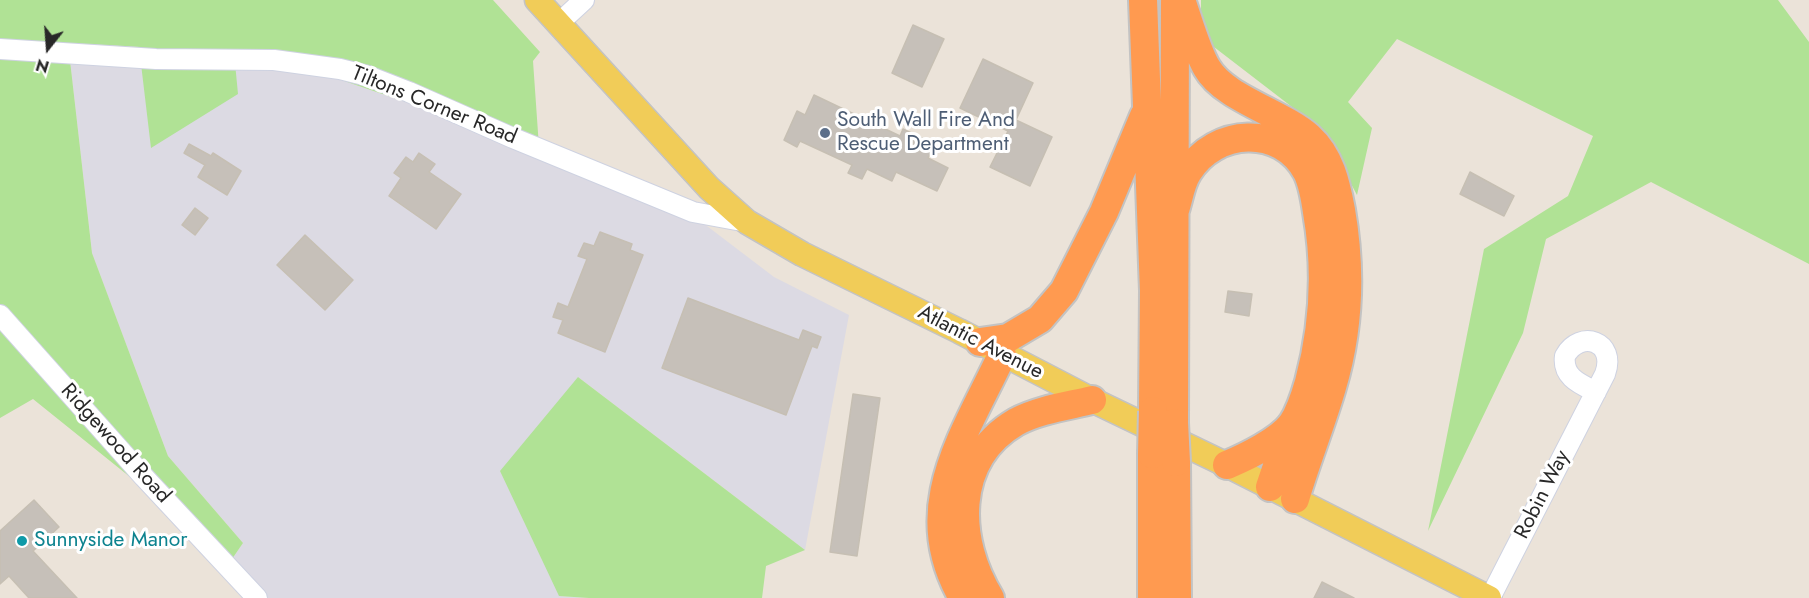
<!DOCTYPE html>
<html>
<head>
<meta charset="utf-8">
<style>
  body { margin:0 }
  #map { position:relative; width:1809px; height:598px; overflow:hidden; background:#ebe3d9; font-family:Jost,sans-serif }
  canvas { display:block }
  .north { position:absolute; left:18px; top:18px; width:60px; height:60px; -webkit-text-stroke:4px #fff; paint-order:stroke; rotate:197deg; font-size:16px; font-weight:700; line-height:24px; text-align:center; color:#282828 }
  .north::after { content:''; display:block; margin:auto; width:21px; height:27px; background:#282828; clip-path:polygon(50% 0,100% 100%,50% 72%,0 100%) }
</style>
</head>
<body>
<div id="map">
<canvas width="1809" height="598"></canvas>
<div class="north">N</div>
</div>
<script>
const ctx = document.querySelector('canvas').getContext('2d');
ctx.lineJoin = 'round';
function fillPath(path, color) { ctx.fillStyle = color; ctx.fill(path, 'evenodd'); }
function strokePath(path, color, width, dash) { ctx.strokeStyle = color; ctx.lineWidth = width; ctx.lineCap = dash ? 'butt' : 'round'; ctx.setLineDash(dash || []); ctx.stroke(path); }
function write(font, color, halo, rows, align = 'center') {
  ctx.font = font + ' Jost,sans-serif'; ctx.lineWidth = 6; ctx.setLineDash([]); ctx.textBaseline = 'middle'; ctx.strokeStyle = halo; ctx.fillStyle = color; for (const [text, x, y, turn = 0] of rows) {
    ctx.save(); ctx.translate(x, y); ctx.rotate((+turn || 0) * Math.PI / 180); ctx.textAlign = isNaN(turn) ? turn : align; if (halo) ctx.strokeText(text, 0, 0); ctx.fillText(text, 0, 0); ctx.restore();
  }
}
fillPath(new Path2D(`
  M68,43L139,47L235,62H288L539,147L682,207L774,277L849,315L805,550L578,377L559,596L589,598H268L232,559L243,543L168,456L92,253Z`), '#dcdae3');
fillPath(new Path2D(`
  M0,0H493L540,52L533,61L539,147L288,62L235,63L238,94L151,148L139,47L68,43L92,253L168,456L243,543L232,559L33,399L0,418Z
  M1201,0H1778L1809,42V264L1651,182L1546,239L1523,333L1428,531L1484,249L1568,196L1593,136L1397,39L1348,102L1372,128L1357,195L1322,130L1201,37Z
  M578,377L805,550L766,566L762,598H589L559,596L500,471Z`), '#b0e295');
const building = new Path2D(`
  M913,25L944,39L922,87L892,73Z
  M983,59L1033,83L1016,120L1052,137L1030,186L990,167L1008,131L960,108Z
  M814,95L900,136L903,129L934,144L928,158L948,168L937,191L896,172L892,181L867,169L862,179L848,173L852,165L800,141L797,147L784,140L797,111L805,115Z
  M189,144L211,156L213,153L241,171L227,195L198,177L205,165L184,153Z
  M419,153L435,164L429,172L461,194L436,229L389,196L401,178L394,173L406,157L413,162Z
  M1470,172L1514,196L1504,216L1460,194Z
  M195,208L208,218L195,235L182,225Z
  M600,232L632,244L630,250L643,255L605,352L558,333L563,320L553,317L558,303L568,307L587,259L578,256L584,243L594,246Z
  M305,235L353,280L325,310L277,265Z
  M1228,291L1252,294L1249,316L1225,312Z
  M688,298L799,340L803,330L821,337L817,348L812,346L786,415L662,368Z
  M853,394L880,398L857,556L830,552Z
  M34,500L59,527L33,551L77,598H29L9,576L0,584V531Z
  M1322,582L1354,598H1314Z`);
fillPath(building, '#c6c0b9');
strokePath(building, '#c6bfb3', 1.5);
const minor = new Path2D(`
  M558,24L584,0
  M0,49L156,59L274,60L340,69L368,76L409,92L513,138L693,212L747,222
  M0,315L144,477L257,598
  M1490,598L1605,374C1617,341 1580,329 1565,356C1562,377 1580,384 1596,392`);
const major = new Path2D(`
  M537,0L709,188L747,222L802,254L959,331L1092,400L1227,465L1489,598`);
const highway = new Path2D(`
  M1143,0L1154,291L1153,411
  M1181,0C1188,19 1197,52 1207,68C1224,98 1282,113 1309,137C1330,156 1336,183 1341,210C1351,268 1349,330 1332,387C1321,425 1306,461 1295,499
  M1175,210C1179,198 1181,182 1188,172C1215,128 1281,124 1307,172C1313,184 1315,198 1317,212C1327,269 1324,326 1309,382C1305,396 1300,412 1292,424C1279,441 1246,457 1227,465
  M980,342L1008,338L1040,319L1064,291L1104,212L1144,116
  M1174,423L1175,2
  M1176,462L1177,598
  M1270,487L1291,425
  M963,598C911,509 964,436 1002,355
  M990,598C955,541 951,460 1016,422C1038,410 1067,406 1092,400
  M1152,598V454`);
strokePath(minor, '#ced2e1', 22);
strokePath(major, '#c3c3c3', 27);
strokePath(highway, '#c3c3c3', 32);
strokePath(minor, '#fff', 20);
strokePath(major, '#f1cc58', 24);
strokePath(highway, '#ff9a50', 28);
const highwayBridge = new Path2D(`
  M1174,423L1176,462
  M1152,454L1153,411`);
strokePath(highwayBridge, '#c3c3c3', 32, []);
strokePath(highwayBridge, '#ff9a50', 28);
for (const [x, y, r, color] of [
  [825,133,6,"#5c6f8a"],
  [22,541,6,"#0f9aa8"]
]) { const dot = new Path2D(); dot.arc(x, y, r, 0, 2 * Math.PI); ctx.fillStyle = color; ctx.fill(dot); strokePath(dot, '#fff', 2); }
write('21px', '#282828', '#fff', [
  ["Tiltons Corner Road",434,106,22],
  ["Atlantic Avenue",980,343,27],
  ["Ridgewood Road",115,444,48],
  ["Robin Way",1543,495,-63]
]);
write('21px', '#4e5e75', '#fff', [
  ["South Wall Fire And",837,121],
  ["Rescue Department",837,145]
], 'left');
write('21px', '#0d838f', '#fff', [
  ["Sunnyside Manor",34,541]
], 'left');
</script>
</body>
</html>
